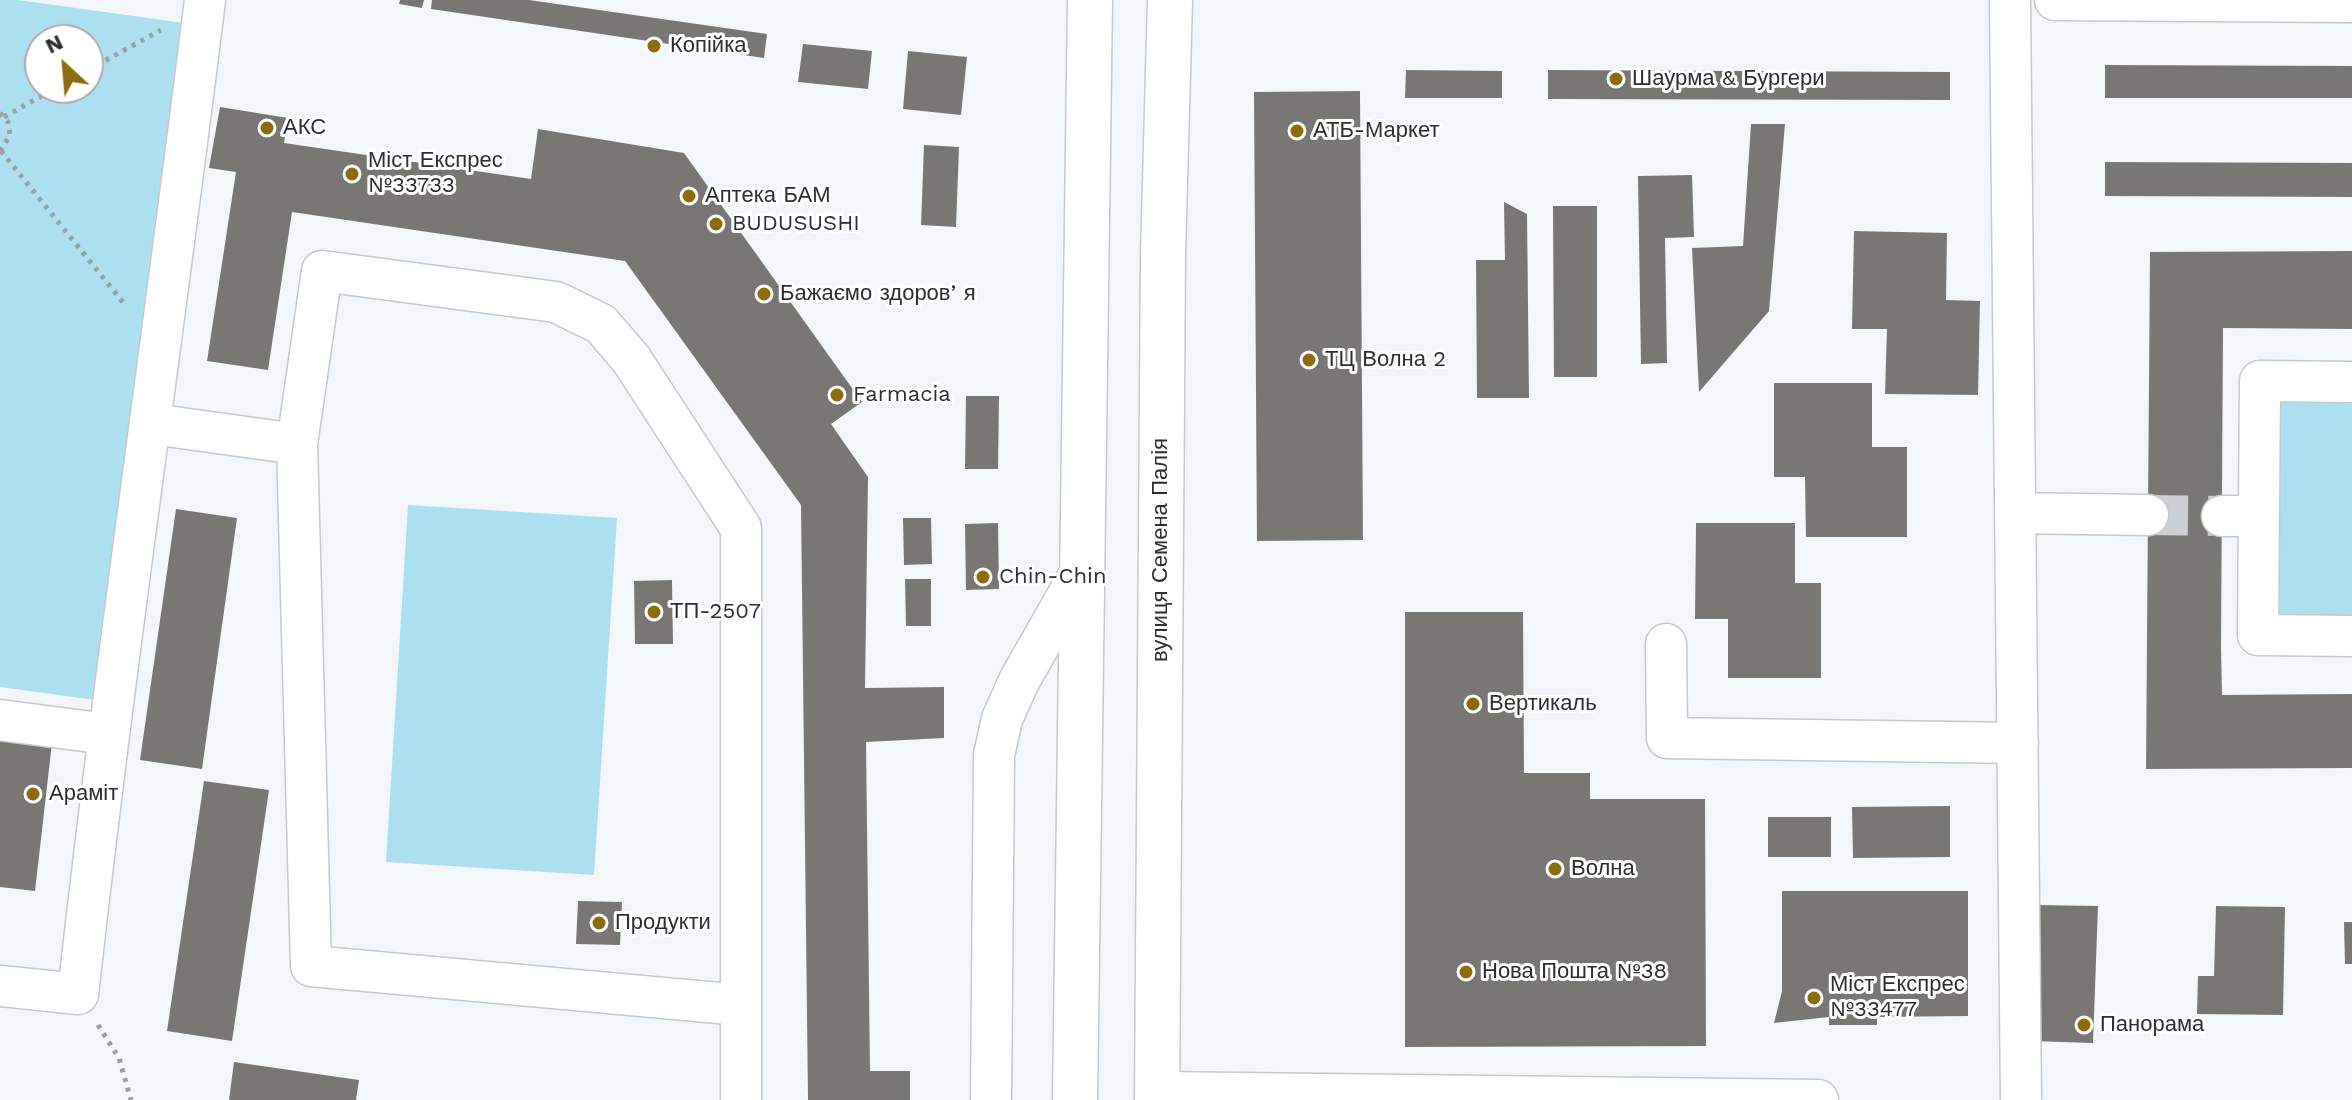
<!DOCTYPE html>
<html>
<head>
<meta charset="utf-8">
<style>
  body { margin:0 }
  #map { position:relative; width:2352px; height:1100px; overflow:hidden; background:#f3f7f9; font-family:"Work Sans",sans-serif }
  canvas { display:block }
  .north { position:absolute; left:24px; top:24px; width:80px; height:80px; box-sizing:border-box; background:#fff; border:2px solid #ababac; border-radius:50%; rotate:334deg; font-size:22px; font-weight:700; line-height:32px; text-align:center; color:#2d2e2f }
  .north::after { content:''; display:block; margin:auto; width:28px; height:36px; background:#8d6c0e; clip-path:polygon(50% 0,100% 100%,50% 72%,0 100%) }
</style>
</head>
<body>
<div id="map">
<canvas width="2352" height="1100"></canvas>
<div class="north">N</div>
</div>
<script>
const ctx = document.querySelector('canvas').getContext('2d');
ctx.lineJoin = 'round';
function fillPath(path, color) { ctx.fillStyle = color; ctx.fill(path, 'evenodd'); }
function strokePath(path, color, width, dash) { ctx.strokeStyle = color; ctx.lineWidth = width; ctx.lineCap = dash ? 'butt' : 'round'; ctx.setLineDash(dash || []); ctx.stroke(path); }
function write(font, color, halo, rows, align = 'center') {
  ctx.font = font + ' "Work Sans",sans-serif'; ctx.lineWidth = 6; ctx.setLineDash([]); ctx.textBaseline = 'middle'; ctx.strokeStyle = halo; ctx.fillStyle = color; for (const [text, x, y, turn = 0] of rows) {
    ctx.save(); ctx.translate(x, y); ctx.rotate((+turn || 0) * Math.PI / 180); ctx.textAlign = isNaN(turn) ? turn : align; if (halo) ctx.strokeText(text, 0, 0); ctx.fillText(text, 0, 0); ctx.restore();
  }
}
fillPath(new Path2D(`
  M0,0H18L184,23L95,700L0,687ZM40,40H88V88H40Z
  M2277,400H2352V620H2275Z
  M408,505L617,518L594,875L386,862Z`), '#ace0f1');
fillPath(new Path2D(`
  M400,0H424L422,8L399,4Z
  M432,0H529L767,34L764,58L431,9Z
  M803,44L872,51L868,89L798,82Z
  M908,51L967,57L961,115L903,109Z
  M2105,65L2352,66V98H2105Z
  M1406,70L1502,71V98H1405Z
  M1548,70L1950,72V100L1548,99Z
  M1360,91L1363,540L1257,541L1254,92Z
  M220,107L288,118L284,143L531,179L538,129L684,153L862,402L831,424L868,477L865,688L944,687V738L866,742L870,1071H910V1100H808L801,505L625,261L292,212L268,370L207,361L236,172L209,168Z
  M1751,124H1785L1769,311L1699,392L1692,248L1743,246Z
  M924,145L959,147L956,227L921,225Z
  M2105,162L2352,163V197L2105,196Z
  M1692,175L1694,237L1665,238L1667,363L1641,364L1638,176Z
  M1504,202L1527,214L1529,398H1477L1476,260H1505Z
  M1553,206H1597V377H1554Z
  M1854,231L1947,233L1946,300L1980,301L1978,395L1885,394L1887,329H1852Z
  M2352,251V329L2223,328L2221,646L2222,695L2352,694V768L2146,769L2150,252Z
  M1774,383H1872V447H1907V537H1806L1805,477H1774Z
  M966,396H999L998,469H965Z
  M176,509L237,518L202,769L140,760Z
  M903,518H931L932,564L904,565Z
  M998,523L999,589L966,590L965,524Z
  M1696,523H1795V583H1821V678H1728V619H1695Z
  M905,579H931V626H906Z
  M672,580L673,644H635L634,581Z
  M1405,612H1523L1524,773H1590V799H1705L1706,1046L1405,1047Z
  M0,729L53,734L35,891L0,887Z
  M204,781L269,790L232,1041L167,1031Z
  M1950,806V857L1853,858L1852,807Z
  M1768,817H1831V857H1768Z
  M1782,891H1968V1016L1877,1017V1025H1829V1017L1774,1023L1782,991Z
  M578,901L622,902L620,945L576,944Z
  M2035,905L2098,906L2093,1043L2030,1041Z
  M2216,906L2285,907L2283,1015L2197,1014L2198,976H2214Z
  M2344,922H2352V964H2345Z
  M234,1062L359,1080L356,1100H229Z`), '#797774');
strokePath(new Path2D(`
  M2148,515L2222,516`), '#cbcfd1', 40, [40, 20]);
const minor = new Path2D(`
  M2010,0L2021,1100
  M2055,0L2352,2
  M2352,382L2260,381L2258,635L2352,636
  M152,424L297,444L322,271L556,302L601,324L631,359L741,528V1100
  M297,444L311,966L741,1005
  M2015,513L2148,515
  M2222,516H2259
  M1666,644L1667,738L2018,743
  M0,720L107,734
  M0,986L78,994C115,662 164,332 205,0
  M1157,1092L1818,1100
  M991,1100L994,755L1002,719L1019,681L1084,567`);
const major = new Path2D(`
  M1075,1100L1090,0
  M1157,1100L1163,255L1170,0`);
strokePath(minor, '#c5c9cb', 43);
strokePath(major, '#c5c9cb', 47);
strokePath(new Path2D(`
  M88,70L161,30
  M0,113L8,122L10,135L0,151
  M4,117L56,88
  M1,151L126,306
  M98,1025L119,1058L131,1100`), '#9d9fa1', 5, [4, 6]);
strokePath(minor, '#fff', 40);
strokePath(major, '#fff', 44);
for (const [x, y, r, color] of [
  [654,46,8,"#8d6c0e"],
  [1616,79,8,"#8d6c0e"],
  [267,128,8,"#8d6c0e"],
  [1297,131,8,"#8d6c0e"],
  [352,174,8,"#8d6c0e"],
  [689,196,8,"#8d6c0e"],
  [716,224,8,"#8d6c0e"],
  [764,294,8,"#8d6c0e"],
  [1309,360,8,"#8d6c0e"],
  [837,395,8,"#8d6c0e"],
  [983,577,8,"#8d6c0e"],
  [654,612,8,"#8d6c0e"],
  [1473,704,8,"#8d6c0e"],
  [33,794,8,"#8d6c0e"],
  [1555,869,8,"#8d6c0e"],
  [599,923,8,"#8d6c0e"],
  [1466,972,8,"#8d6c0e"],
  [1814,998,8,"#8d6c0e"],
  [2084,1025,8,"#8d6c0e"]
]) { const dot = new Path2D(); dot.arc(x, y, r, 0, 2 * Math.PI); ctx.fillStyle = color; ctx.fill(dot); strokePath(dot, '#fff', 3); }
write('22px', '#2d2e2f', '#fff', [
  ["Копійка",670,46],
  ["Шаурма & Бургери",1632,79],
  ["АКС",283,128],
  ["АТБ-Маркет",1313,131],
  ["Міст Експрес",368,161],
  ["№33733",368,186],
  ["Аптека БАМ",705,196],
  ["BUDUSUSHI",732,224],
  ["Бажаємо здоровʼя",780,294],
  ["ТЦ Волна 2",1325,360],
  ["Farmacia",853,395],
  ["Chin-Chin",999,577],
  ["ТП-2507",670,612],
  ["Вертикаль",1489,704],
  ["Араміт",49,794],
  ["Волна",1571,869],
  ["Продукти",615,923],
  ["Нова Пошта №38",1482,972],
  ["Міст Експрес",1830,985],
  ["№33477",1830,1010],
  ["Панорама",2100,1025]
], 'left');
write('22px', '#2d2e2f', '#fff', [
  ["вулиця Семена Палія",1161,550,-90]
]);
</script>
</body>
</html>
